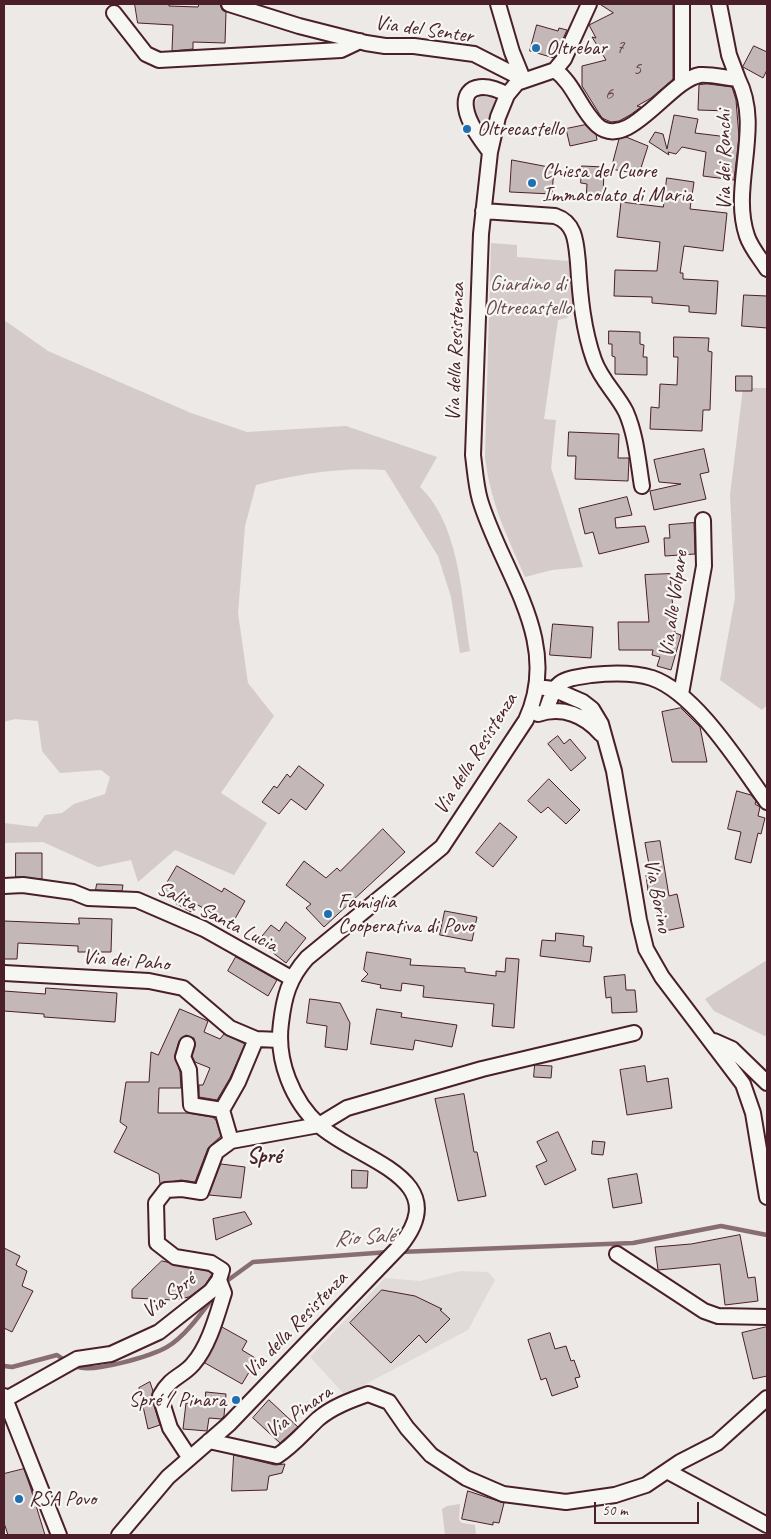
<!DOCTYPE html>
<html>
<head>
<meta charset="utf-8">
<style>
  body { margin:0 }
  #map { position:relative; width:771px; height:1539px; overflow:hidden; background:#ece9e6; font-family:Caveat,sans-serif }
  canvas { display:block }
  .frame { position:absolute; inset:0; border:5px solid #4a1f2b; pointer-events:none }
  .scale { position:absolute; left:594px; top:1502px; width:105px; height:22px; box-sizing:border-box; border:2px solid #4a1f2b; border-top:0; padding-left:6px; font-size:15px; line-height:18px; white-space:nowrap; color:#4a1f2b; -webkit-text-stroke:4px #f6f6f2; paint-order:stroke }
</style>
</head>
<body>
<div id="map">
<canvas width="771" height="1539"></canvas>
<div class="frame"></div>
<div class="scale">50 m</div>
</div>
<script>
const ctx = document.querySelector('canvas').getContext('2d');
ctx.lineJoin = 'round';
function fillPath(path, color) { ctx.fillStyle = color; ctx.fill(path, 'evenodd'); }
function strokePath(path, color, width, dash) { ctx.strokeStyle = color; ctx.lineWidth = width; ctx.lineCap = dash ? 'butt' : 'round'; ctx.setLineDash(dash || []); ctx.stroke(path); }
function write(font, color, halo, rows, align = 'center') {
  ctx.font = font + ' Caveat,sans-serif'; ctx.lineWidth = 4.5; ctx.setLineDash([]); ctx.textBaseline = 'middle'; ctx.strokeStyle = halo; ctx.fillStyle = color; for (const [text, x, y, turn = 0] of rows) {
    ctx.save(); ctx.translate(x, y); ctx.rotate((+turn || 0) * Math.PI / 180); ctx.textAlign = isNaN(turn) ? turn : align; if (halo) ctx.strokeText(text, 0, 0); ctx.fillText(text, 0, 0); ctx.restore();
  }
}
fillPath(new Path2D(`
  M460,1271L488,1272L495,1280L468,1330L345,1395L310,1357L385,1278L420,1281Z`), '#e0dad8');
fillPath(new Path2D(`
  M481,94L489,95L495,100L485,134L476,118L473,105Z
  M491,243L517,245V257L569,261L573,302L572,310L567,318L558,320L544,419L556,420L551,468L583,567L552,570L525,577C506,533 491,505 485,457Z
  M4,320L48,351L191,413L247,432L346,426L437,457L420,487C460,525 462,599 470,651L460,653L451,597L438,556L385,470C341,467 298,474 256,485L245,526L238,613L248,683L274,716L221,793L267,823L234,875L175,850L138,882L131,860L98,867L43,842L4,843V823L37,827L45,815L62,813L74,804L105,794L110,777L101,770L60,773L42,751L38,721L15,719L4,722Z
  M743,388H767V705L762,710L720,680L735,598L730,495Z
  M767,960V1037L714,1011L705,999Z
  M460,1504L459,1520L462,1523L475,1525L476,1535H445L442,1509L447,1506Z`), '#d4cbca');
strokePath(new Path2D(`
  M399,1252L633,1243L721,1226L767,1235
  M224,1283L253,1262L389,1252
  M4,1366L12,1367L57,1355C63,1359 70,1365 77,1367C94,1373 151,1356 167,1347C185,1337 203,1311 215,1295`), '#886e73', 4.5);
const building = new Path2D(`
  M135,4H169V6L198,7L199,4H220L222,10L226,12L225,43L193,42V49L172,51L173,25L138,23Z
  M600,4H673V79L651,98L637,106L641,107L630,115L619,121L611,122L602,118L582,86V66L606,60L592,37L596,38L589,25L613,13Z
  M537,25L558,31L559,28L567,30L554,58L530,51Z
  M754,46L767,52V70L763,78L743,67Z
  M708,84L732,87L736,100L739,137L734,180L703,176L706,152L682,147L676,154L668,152L669,155L649,142L655,132L663,134L667,149L674,115L698,119L695,133L728,137L729,111L698,110L699,85Z
  M585,125L596,134L597,140L570,146L566,129Z
  M626,137L648,146L639,174L611,169L619,139Z
  M512,160L554,168L552,194L510,192Z
  M582,166L604,167L603,200L586,199L587,184L581,183Z
  M667,178L694,182L690,209L727,213L723,251L684,246L680,273H683V279L718,281L716,314L689,312V306L652,303V297L614,296L615,270L657,271L660,242L617,237L621,202L663,207Z
  M744,295L767,296V328L742,326Z
  M609,331L640,332V344L644,345L643,357H647V375L615,374V357L612,356V344H609Z
  M674,337L709,338L708,351L712,352L710,410H703L702,431L650,429L651,407L659,408L660,384L677,385L678,357H674Z
  M736,376H752V391H736Z
  M569,432L619,434L618,458H629L628,481L575,479L576,456H568Z
  M704,449L709,472L700,474L706,499L654,510L650,491L681,484L659,482L654,460Z
  M627,497L632,515L615,518L616,528L645,526L649,542L599,554L593,532L585,534L579,509Z
  M694,523L695,554L665,556L664,538H670L669,525Z
  M670,574L675,633L681,635L671,670L657,666L660,657L652,655L653,650H619L618,622H649L645,575Z
  M553,624L593,627L591,658L550,655Z
  M681,708L700,727L707,762H672L662,712Z
  M558,736L564,744L570,739L586,758L571,771L548,744Z
  M299,766L324,785L306,810L291,799L279,814L262,802L274,786L277,788L287,774L290,777Z
  M549,779L580,810L566,824L548,807L541,813L528,801Z
  M737,791L751,795L756,801L755,804L760,807L758,816L765,818L761,834L758,833L751,863L735,859L741,832L728,829Z
  M500,823L517,837L493,867L476,853Z
  M383,829L405,852L324,927L306,908L311,904L286,885L304,861L326,878L337,868L340,871Z
  M660,841L669,896L677,894L684,927L665,931L662,918L659,919L653,891H648L646,875H651L645,843Z
  M16,853H42V879L16,877Z
  M177,866L222,892L224,888L245,901L232,924L196,904L191,912L175,903V900L160,895Z
  M97,884L123,885L122,891L96,890Z
  M445,911L477,917L472,941L440,935Z
  M79,918L112,919L111,952H78V946L18,943L17,959H4V921L79,924Z
  M286,922L306,938L286,963L258,941L271,925L279,931Z
  M556,933L584,936L583,946L592,947L590,962L540,956L542,940L555,941Z
  M367,952L411,959L410,965L465,968V972L496,976V971L505,972L506,958L519,959L514,1028L492,1026L494,1004L423,997L424,986L402,983L401,991L380,988L381,985L361,981L368,974L364,970Z
  M236,957L277,980L268,996L228,971Z
  M625,975L626,990H635L637,1012L612,1013L611,997L606,998L604,977Z
  M46,988L117,993L115,1022L44,1017V1014L4,1011V991L45,994Z
  M310,999L340,1003L350,1023L347,1050L325,1047L327,1026L307,1023Z
  M180,1009L208,1021L204,1032L220,1039L224,1034L245,1044L230,1078L217,1100L199,1097V1085H203L210,1068L195,1062L192,1056L195,1046L194,1038L186,1035L179,1041L175,1055L180,1072L181,1088H159L158,1113H188L212,1117L216,1120L221,1136L208,1148L195,1182L181,1180L160,1184L159,1174L114,1152L127,1127L120,1122L126,1082H149L151,1052L158,1055Z
  M377,1009L402,1013L401,1017L457,1025L452,1047L415,1040L413,1050L371,1044Z
  M535,1065L552,1066L551,1078L534,1077Z
  M645,1066L647,1082L668,1078L672,1108L627,1115L620,1070Z
  M464,1094L474,1152H477L486,1196L458,1201L435,1099Z
  M558,1132L576,1170L545,1185L536,1166L547,1161L537,1142Z
  M593,1141L605,1142L603,1155L592,1154Z
  M221,1164L245,1167L241,1198L209,1195Z
  M352,1170L368,1171L367,1188H352Z
  M637,1174L642,1203L613,1208L608,1179Z
  M245,1212L252,1224L216,1240L213,1219Z
  M740,1235L748,1278L755,1277L758,1301L725,1305L720,1264L658,1270L655,1247L691,1244Z
  M4,1248L20,1256L16,1265L27,1271L22,1286L33,1291L12,1332L4,1328Z
  M162,1261L208,1271L212,1274L205,1285L189,1297L174,1300L132,1298V1290Z
  M382,1290L415,1296L442,1309L440,1310L450,1319L426,1343L419,1335L391,1363L350,1323Z
  M222,1327L247,1341L242,1350L257,1359L242,1384L205,1363Z
  M767,1327V1376L753,1379L742,1333Z
  M550,1333L555,1349L566,1346L571,1361L574,1360L580,1377L575,1378L578,1387L552,1396L546,1378L541,1380L528,1340Z
  M150,1382L153,1391L152,1399L160,1425L148,1429L139,1388Z
  M206,1392L226,1394L224,1416L221,1419L209,1418L207,1431L183,1429L186,1403L205,1405Z
  M269,1400L298,1427L280,1443L253,1418Z
  M234,1455L275,1465L285,1464L282,1473L269,1476L267,1490L232,1491Z
  M24,1469L30,1486L45,1535H8L4,1523V1474Z
  M468,1491L504,1503L499,1523L493,1522V1525L462,1519Z`);
fillPath(building, '#c4b7b7');
strokePath(building, '#4a1f2b', 1);
const minor = new Path2D(`
  M229,4L299,26L366,43L385,46H414L474,54L523,79
  M498,4L512,52L523,79
  M682,4V83
  M719,4L729,55L738,79
  M114,13L146,54L159,60L341,50L360,41
  M555,70C574,84 580,109 597,125C628,153 669,80 700,75C711,74 726,78 738,79C763,128 730,186 747,236C751,248 760,258 767,269
  M490,152C481,140 468,123 466,108C462,80 493,85 507,95
  M483,211L555,216C576,223 576,243 578,263C580,296 583,329 594,360C601,380 617,394 626,412C636,435 638,461 642,486
  M537,687L553,689L583,702L592,709L601,724L614,771L639,920L646,949L662,977L743,1084L753,1113L767,1197
  M681,694L704,566L703,520
  M546,711C556,680 559,680 591,675C610,673 633,672 652,678C696,693 740,765 767,802
  M538,714C562,706 585,715 601,734
  M4,886L23,885L73,892L88,898L137,900L204,929L291,978
  M4,973L149,981L183,988L230,1028L256,1039L280,1040
  M714,1041L732,1049L767,1083
  M187,1044L183,1057L189,1070L191,1105L222,1110
  M231,1141L222,1110L238,1082L256,1039
  M617,1254L704,1311L718,1316L767,1317
  M4,1396L59,1535
  M6,1399L77,1359L111,1354L159,1332L211,1291L219,1280L222,1270L211,1263L175,1257L157,1243L156,1203L166,1190L182,1189L201,1192L216,1152L231,1141L319,1125L347,1108L482,1069L634,1033
  M209,1441L277,1456C293,1446 304,1432 318,1419C332,1407 351,1400 368,1394L389,1402L407,1428L431,1455L466,1478L503,1494L566,1502L615,1495L646,1485L680,1462L717,1443L767,1398
  M189,1457L170,1428L160,1396C171,1376 182,1377 193,1364C209,1346 217,1315 224,1293L219,1280
  M667,1471L767,1525
  M119,1535L168,1477L229,1424L400,1246C456,1178 358,1160 320,1126C292,1101 276,1060 281,1023C284,997 289,978 307,958L442,847L526,720C563,641 502,573 480,500C476,486 475,471 473,455L481,234L490,152L498,117L507,95L517,83L555,70L564,59L589,4`);
strokePath(minor, '#4a1f2b', 18);
strokePath(minor, '#f6f6f2', 14);
for (const [x, y, r, color] of [
  [536,48,5,"#1f6fb2"],
  [467,129,5,"#1f6fb2"],
  [532,183,5,"#1f6fb2"],
  [328,914,5,"#1f6fb2"],
  [236,1400,5,"#1f6fb2"],
  [19,1499,5,"#1f6fb2"]
]) { const dot = new Path2D(); dot.arc(x, y, r, 0, 2 * Math.PI); ctx.fillStyle = color; ctx.fill(dot); strokePath(dot, '#f6f6f2', 2); }
write('19px', '#68454e', null, [
  ["7",620,48],
  ["5",637,69],
  ["6",609,94]
]);
write('21px', '#4a1f2b', '#f6f6f2', [
  ["Via del Senter",424,30,8],
  ["Via dei Ronchi",724,160,-90],
  ["Via della Resistenza",456,352,-88],
  ["Via alle Volpare",674,604,-82],
  ["Via della Resistenza",476,754,-58],
  ["Via Borino",657,896,79],
  ["Salita Santa Lucia",217,917,27],
  ["Via dei Paho",126,961,5],
  ["Via Spré",169,1296,-37],
  ["Via della Resistenza",296,1325,-46],
  ["Via Pinara",299,1412,-35]
]);
write('21px', '#4a1f2b', '#f6f6f2', [
  ["Oltrebar",546,48],
  ["Oltrecastello",477,129],
  ["Chiesa del Cuore",542,171],
  ["Immacolato di Maria",542,195],
  ["Famiglia",338,902],
  ["Cooperativa di Povo",338,926],
  ["Spré / Pinara",226,1400,"right"],
  ["RSA Povo",29,1499]
], 'left');
write('21px', '#6c4a53', '#f6f6f2', [
  ["Giardino di",528,284],
  ["Oltrecastello",528,308]
]);
write('bold 22px', '#4a1f2b', '#f6f6f2', [
  ["Spré",264,1157]
]);
write('italic 22px', '#6e4d55', '#f6f6f2', [
  ["Rio Salé",364,1238,-4]
]);
</script>
</body>
</html>
